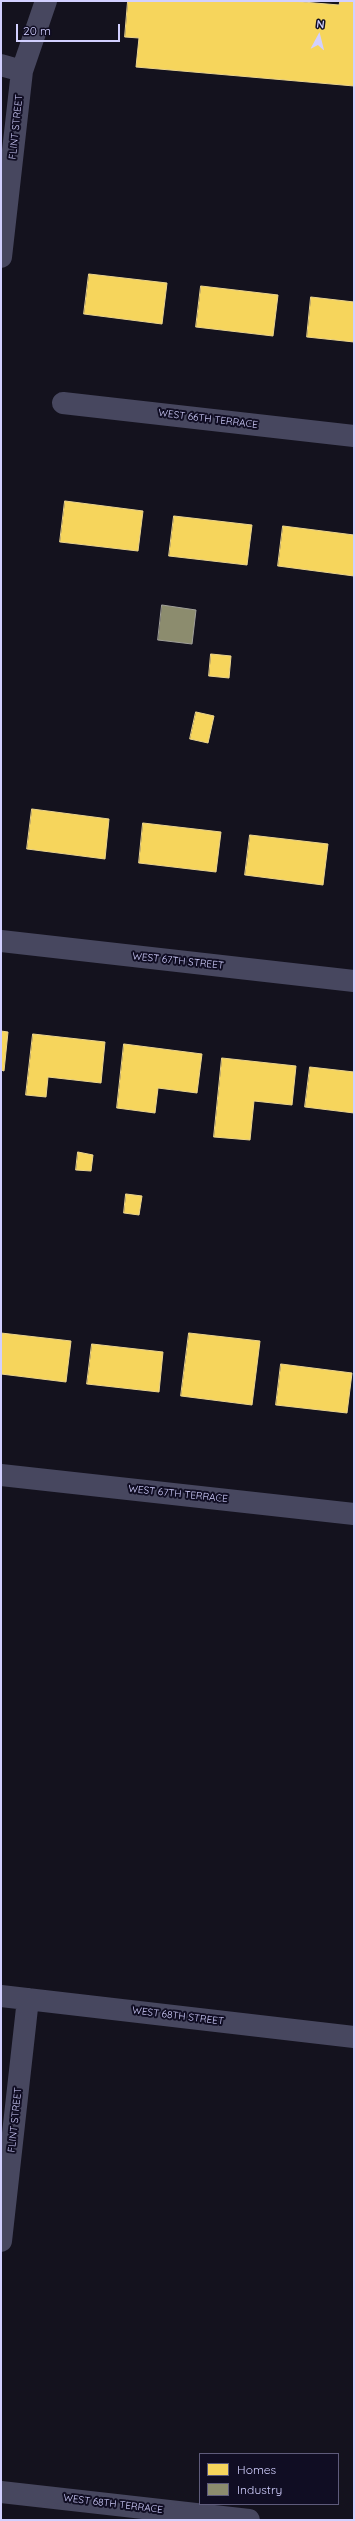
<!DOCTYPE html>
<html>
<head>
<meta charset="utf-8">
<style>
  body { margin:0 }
  #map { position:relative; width:355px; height:2521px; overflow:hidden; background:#14121e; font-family:Quicksand,sans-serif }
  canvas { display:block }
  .frame { position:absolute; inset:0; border:2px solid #d2d0ff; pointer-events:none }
  .legend { position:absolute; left:199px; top:2453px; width:140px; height:52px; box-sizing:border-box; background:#100d23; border:1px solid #5e5b7b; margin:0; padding:5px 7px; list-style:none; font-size:12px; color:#d2d0ff }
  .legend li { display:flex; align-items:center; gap:8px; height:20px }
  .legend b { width:20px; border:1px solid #5e5b7b }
  .north { position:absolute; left:299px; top:16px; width:40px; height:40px; -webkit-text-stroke:3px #100d23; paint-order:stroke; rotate:7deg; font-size:11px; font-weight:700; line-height:16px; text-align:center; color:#d2d0ff }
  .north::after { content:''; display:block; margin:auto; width:14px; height:18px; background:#d2d0ff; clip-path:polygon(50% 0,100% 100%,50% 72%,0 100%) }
  .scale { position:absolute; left:16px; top:24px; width:104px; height:18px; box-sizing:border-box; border:2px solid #d2d0ff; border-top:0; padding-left:5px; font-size:12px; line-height:14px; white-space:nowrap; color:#d2d0ff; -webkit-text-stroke:3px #100d23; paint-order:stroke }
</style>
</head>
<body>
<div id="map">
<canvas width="355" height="2521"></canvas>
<div class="frame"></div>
<ul class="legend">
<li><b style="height:11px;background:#f6d55c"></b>Homes</li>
<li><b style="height:11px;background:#8c8c6e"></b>Industry</li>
</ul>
<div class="north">N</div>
<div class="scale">20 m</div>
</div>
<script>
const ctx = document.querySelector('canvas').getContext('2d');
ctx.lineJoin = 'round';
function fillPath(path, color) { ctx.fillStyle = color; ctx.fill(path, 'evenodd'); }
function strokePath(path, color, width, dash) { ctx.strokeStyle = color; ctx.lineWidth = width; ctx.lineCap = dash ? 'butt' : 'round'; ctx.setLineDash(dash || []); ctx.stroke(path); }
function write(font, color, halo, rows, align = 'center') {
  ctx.font = font + ' Quicksand,sans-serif'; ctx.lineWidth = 4; ctx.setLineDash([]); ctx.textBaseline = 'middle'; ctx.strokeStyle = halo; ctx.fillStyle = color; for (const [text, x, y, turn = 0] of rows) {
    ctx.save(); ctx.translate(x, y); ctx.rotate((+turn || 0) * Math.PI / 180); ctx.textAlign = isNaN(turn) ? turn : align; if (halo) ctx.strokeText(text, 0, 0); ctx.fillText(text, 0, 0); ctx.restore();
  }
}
const homes = new Path2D(`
  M128,1H291L339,5L340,1H354V86L136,67L139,38L125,37Z
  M89,274L167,283L162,324L84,314Z
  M201,286L278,295L273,336L196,327Z
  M311,297L354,302V342L307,337Z
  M65,501L143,511L138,551L60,542Z
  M174,516L252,525L247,565L169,556Z
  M283,526L354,535V576L278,566Z
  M211,654L231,656L229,678L209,676Z
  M196,712L214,716L208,743L190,739Z
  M32,809L109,819L105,859L27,849Z
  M143,823L221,832L216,872L139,863Z
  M250,835L328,844L323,885L245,875Z
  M1,1031L8,1032L4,1071L1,1070Z
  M33,1034L105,1042L101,1083L48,1077L46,1097L26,1095Z
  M124,1044L202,1054L197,1093L158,1088L155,1113L117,1108Z
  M222,1058L296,1066L292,1105L254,1101L250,1140L214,1137Z
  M310,1067L354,1072V1113L305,1107Z
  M78,1152L93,1155L91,1171L76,1170Z
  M126,1194L142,1196L139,1215L124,1213Z
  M1,1333L71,1341L66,1382L1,1374Z
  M189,1333L260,1341L252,1405L181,1396Z
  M92,1344L163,1352L159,1392L87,1384Z
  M281,1364L352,1373L347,1413L276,1405Z`);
fillPath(homes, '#f6d55c');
strokePath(homes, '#ebd48d', 1);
const industry = new Path2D(`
  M162,605L196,610L192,644L158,640Z`);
fillPath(industry, '#8c8c6e');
strokePath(industry, '#a1a09a', 1);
strokePath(new Path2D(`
  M1,65L22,71
  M1,257L22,71L46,1
  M63,403L354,436
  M1,941L354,981
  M1,1475L354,1514
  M1,1996L354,2037
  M1,2241L28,1999
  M1,2492L249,2520`), '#47475f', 22);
write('10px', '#d2d0ff', '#100d23', [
  ["FLINT STREET",16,127,-84],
  ["WEST 66TH TERRACE",208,419,7],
  ["WEST 67TH STREET",178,961,6],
  ["WEST 67TH TERRACE",178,1494,6],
  ["WEST 68TH STREET",178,2016,7],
  ["FLINT STREET",15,2120,-84],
  ["WEST 68TH TERRACE",113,2504,7]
]);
</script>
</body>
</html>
